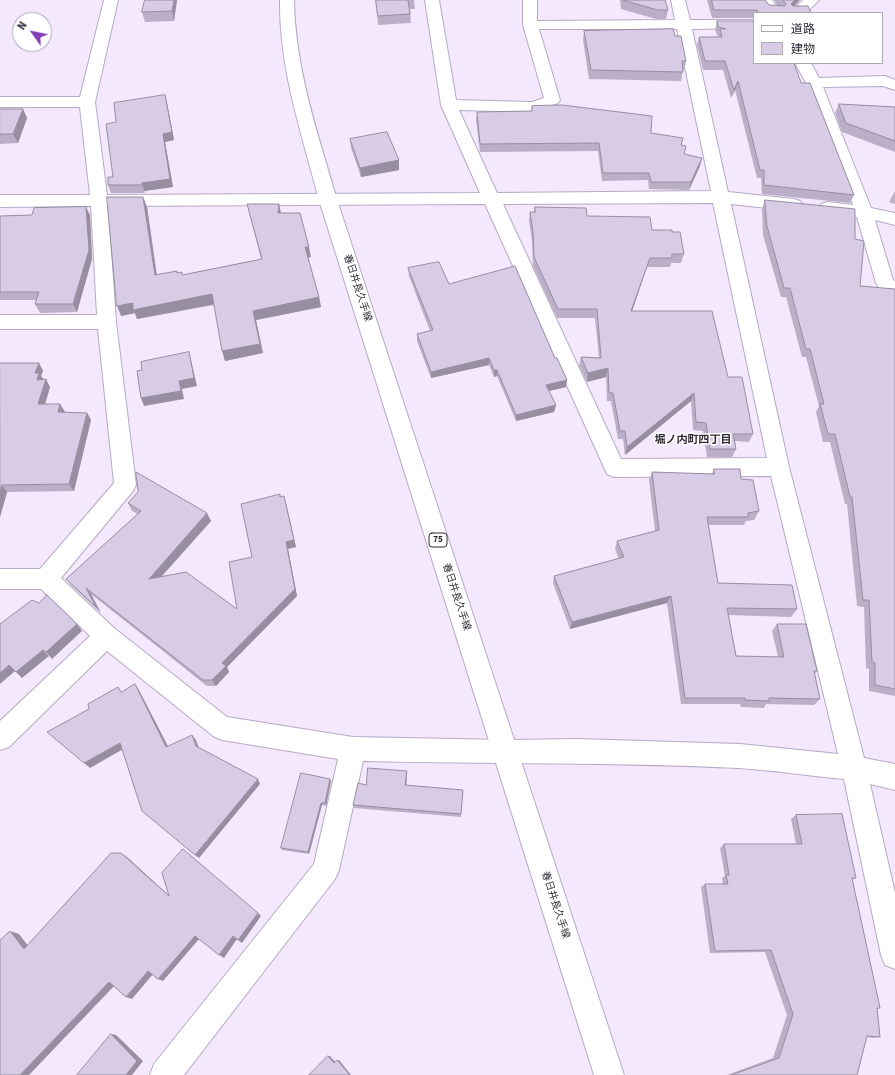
<!DOCTYPE html>
<html>
<head>
<meta charset="utf-8">
<style>
  body { margin:0 }
  #map { position:relative; width:895px; height:1075px; overflow:hidden; background:#f3e8fe; font-family:"Source Sans 3","Noto Sans JP",sans-serif }
  canvas { display:block }
  .legend { position:absolute; left:753px; top:12px; width:130px; height:52px; box-sizing:border-box; background:#fff; border:1px solid #acaaae; margin:0; padding:5px 7px; list-style:none; font-size:12px; color:#302b35 }
  .legend li { display:flex; align-items:center; gap:8px; height:20px }
  .legend b { width:20px; border:1px solid #acaaae }
  .north { position:absolute; left:12px; top:12px; width:40px; height:40px; box-sizing:border-box; background:#fff; border:1px solid #acaaae; border-radius:50%; rotate:303deg; font-size:11px; font-weight:700; line-height:16px; text-align:center; color:#302b35 }
  .north::after { content:''; display:block; margin:auto; width:14px; height:18px; background:#813fb3; clip-path:polygon(50% 0,100% 100%,50% 72%,0 100%) }
</style>
</head>
<body>
<div id="map">
<canvas width="895" height="1075"></canvas>
<ul class="legend">
<li><b style="height:5px;background:#fff"></b>道路</li>
<li><b style="height:11px;background:#d8cbe6"></b>建物</li>
</ul>
<div class="north">N</div>
</div>
<script>
const ctx = document.querySelector('canvas').getContext('2d');
ctx.lineJoin = 'round';
function strokePath(path, color, width, dash) { ctx.strokeStyle = color; ctx.lineWidth = width; ctx.lineCap = dash ? 'butt' : 'round'; ctx.setLineDash(dash || []); ctx.stroke(path); }
function fillPath(path, color) { ctx.fillStyle = color; ctx.fill(path, 'evenodd'); }
function write(font, color, halo, rows, align = 'center') {
  ctx.font = font + ' "Source Sans 3","Noto Sans JP",sans-serif'; ctx.lineWidth = 3; ctx.setLineDash([]); ctx.textBaseline = 'middle'; ctx.strokeStyle = halo; ctx.fillStyle = color; for (const [text, x, y, turn = 0] of rows) {
    ctx.save(); ctx.translate(x, y); ctx.rotate((+turn || 0) * Math.PI / 180); ctx.textAlign = isNaN(turn) ? turn : align; if (halo) ctx.strokeText(text, 0, 0); ctx.fillText(text, 0, 0); ctx.restore();
  }
}
const minor = new Path2D(`
  M104,0H118L95,102L107,195L480,193L441,105L425,0H439L456,100L532,102L544,98L523,25V0H537V21L675,20L671,0H685L690,20H754V28L692,29L728,192L794,199L800,201L803,205L800,209L794,211L731,204L789,467L864,758L895,764V790L870,784L895,893V969L885,965L881,955L844,779C809,776 773,770 738,768C613,762 488,764 363,761L339,870L335,879L184,1075H150L154,1064L314,864L338,759L222,740L213,736L107,651L9,747L0,750V721L90,636L41,589H0V569H40L114,483L98,329H0V315H97L91,206L0,207V195H90L80,107H0V97H80ZM539,29H677L711,191L497,193L459,110L534,112L558,103L560,100ZM713,203L767,458L621,459L503,204ZM485,204L607,474L614,477L771,476L838,754L740,744L578,739L506,740L353,737L227,717L114,628L61,578L133,491L136,485L116,322L108,206Z
  M758,0H772L782,13H768Z
  M803,0H819L806,13H790Z
  M795,63H811L819,78L885,76L895,80V90L883,86L823,87L871,208L895,213V225L875,220L893,280L895,281V298C887,295 880,290 876,283L857,217L821,212L818,208L821,204L827,202L853,205L806,83Z`);
const major = new Path2D(`
  M280,0H294C295,69 318,134 337,200L624,1075H594L319,200C302,134 279,69 280,0Z`);
strokePath(minor, '#b6aac4', 2);
strokePath(major, '#b6aac4', 2);
fillPath(minor, '#fff');
fillPath(major, '#fff');
fillPath(new Path2D(`
  M177,0L174,21L145,22L142,12Z
  M376,0H414L415,9H410L411,23L378,25Z
  M620,0H665L668,10L666,19H656L621,9Z
  M707,0H765L769,5L778,6L774,0H800L799,1L795,6L811,13H754V18H712Z
  M717,21L801,83L854,195L850,203L762,194L761,178H757L735,90L731,98L723,70H703L697,45L699,37H718V36L717,35L715,30Z
  M584,31L675,36L686,61L684,70H683L681,81L589,79L583,40Z
  M165,95L167,103L174,140L165,142L173,187L144,191L145,193H111L108,185Z
  M839,104L895,107V152L842,132L835,113Z
  M532,106L651,133L681,145L684,154L700,166L689,190L649,189L648,180L602,181L598,151L480,152L476,120L477,112L531,111Z
  M0,109H23L27,118L18,143L0,144Z
  M350,139L399,170L361,177L351,148Z
  M895,191V204L889,202Z
  M143,197L147,207L157,275L177,273L182,275L261,259L247,204H279L281,213L311,257H308L319,297L321,307L256,320L263,353L225,361L214,305L137,319L135,313L121,316Z
  M765,200L855,239L860,286L895,289V696L869,691V669L866,668L864,607L857,606L847,504H845L830,442H823L816,412L819,406L806,357H802L786,297H781L763,235L762,209Z
  M535,207L587,216L652,230L672,232L684,254L681,263H671L670,267H647L632,311L728,377L753,434L749,442L735,441L736,449L732,457H707L703,431L693,430L691,401L625,455L623,439H618L611,401H607L606,377L587,382L579,366L581,357L599,358L595,318H557L533,266L532,241L529,221L530,212H534Z
  M90,215L92,259L77,312L40,313L35,304L36,300H0V216Z
  M408,268L449,284L555,358L567,380L566,387L549,391L556,405L554,412L516,421L497,376L494,377L489,365L431,378L417,341V334L430,331L409,276Z
  M0,363H39L43,371L41,376L43,379L50,387L45,404H60L65,412H64L87,413L91,420L74,491L7,492L0,517Z
  M714,469L741,479L759,511L754,520L746,521L744,525H708L718,583L797,609L791,617L728,615L736,656L778,657L772,631L777,624L817,671L814,675L820,699L814,705L766,704L764,708L741,707L740,704H681L667,603L570,629L553,583L554,576L619,559L615,549L617,541L655,531L649,480L652,472L712,474Z
  M280,497L286,503L296,547L288,549L297,596L227,667L229,672L216,686H207L91,594L101,613L71,585L66,579L138,514L132,511L128,503L211,521L161,577L237,609L252,557Z
  M407,771V775L406,785L463,790L461,817L354,808L353,805L366,785Z
  M331,781L326,806L322,805L309,854L282,850L281,848Z
  M796,815L856,878L852,880L880,1008L877,1009L880,1037L873,1038L867,1037L857,1075H727L773,1058L787,1015L765,952L710,953L701,887L705,884H723L722,878L725,876L720,848L724,844H796L791,819Z`), '#baafc6');
fillPath(new Path2D(`
  M174,0H177L174,21L172,11Z
  M795,0H800L799,1L788,13L791,4Z
  M738,81L735,90L731,98L734,90Z
  M165,95L167,103L174,140L165,142L173,187L144,191L145,193L142,183L163,134Z
  M23,109L27,118L18,143L13,134Z
  M702,158L700,166L689,190L691,182Z
  M399,160V170L361,177L360,168Z
  M143,197L147,207L158,285L155,275Z
  M279,204L281,214L278,213Z
  M86,207L90,215L92,259L77,312L73,304Z
  M305,247H309L311,257L307,258Z
  M650,258L647,267L629,320L631,311Z
  M212,294L215,304L137,319L135,313L121,316L117,306L133,303Z
  M319,297L321,307L256,320L263,353L225,361L222,351L253,311Z
  M189,352L191,360L197,386L182,389L184,399L144,406L141,398L179,381Z
  M489,358V365L431,378V372Z
  M39,363L43,371L41,376L44,380H37L35,373Z
  M608,368L606,377L587,382L588,373Z
  M494,370H497V376L494,377Z
  M46,379L50,387L43,411L38,404Z
  M567,380L566,387L545,392L546,385Z
  M694,393L691,401L625,455L627,447Z
  M60,404L65,412L62,420L58,412Z
  M556,405L554,412L516,421V415Z
  M87,413L91,420L74,491L69,484Z
  M2,485L7,492L0,517V491Z
  M284,496L296,547L288,549L297,596L227,667L229,672L216,686L212,680L222,663L286,542Z
  M207,513L211,521L153,586L149,579Z
  M86,588L91,594L101,613L96,607Z
  M671,596L667,603L570,629L572,622Z
  M77,624L82,631L52,659L46,652Z
  M43,650L49,656L22,678L16,672Z
  M9,665L15,671L0,684V673Z
  M135,684L139,690L171,752L166,747Z
  M192,735L196,740L200,751L196,746Z
  M120,743L125,748L90,768L84,763Z
  M407,771V775L406,789L405,785Z
  M258,779L260,784L199,858L195,855Z
  M330,779L331,781L326,806L325,803Z
  M321,803L322,805L309,854L308,852Z
  M121,853L127,857L174,900L169,896Z
  M258,913L261,916L242,943L238,940Z
  M10,931L19,934L32,951L24,949Z
  M195,936L199,939L163,981L158,979Z
  M233,936L237,939L224,958L219,955Z
  M148,971L154,973L132,999L126,997Z
  M109,982L116,984L29,1075H20Z
  M111,1034L116,1035L143,1061L132,1075H126Z
  M328,1056H330L336,1063H334Z
  M337,1060H339L351,1075H350Z`), '#978ea1');
const building = new Path2D(`
  M145,0H174L172,11L142,12Z
  M376,0H408L410,14L378,16Z
  M623,0H665L668,10H658Z
  M712,0H765L769,5L785,6L786,4L783,0H795L791,4L793,6H808L811,13H758V11L756,10H714Z
  M717,21H754V63H794L801,83H810L854,195L764,185V170H760L738,81L734,90L725,61H705L699,37H722L720,29H726L719,27Z
  M673,29L675,36H681L686,61H682L683,72L591,70L584,31Z
  M165,95L172,132L163,134L170,179L142,183V185H108V177H113L106,124L116,122L114,103Z
  M839,104L895,107V141L846,123Z
  M562,105L652,116L651,133L683,138L681,145L686,146L684,154L702,158L691,182H651L649,173H603L599,143L480,144L477,112L532,111V106Z
  M0,109H23L13,134H0Z
  M387,132L399,160L360,168L350,139Z
  M107,197H143L155,275L177,271V273L182,272V275L262,259L247,204H279L278,213H300L309,247H305L319,297L253,311L260,344L222,351L212,294L133,310V303L117,306Z
  M765,200L855,209V239L864,241L860,286L895,289V689L875,685V663L872,662L869,600H863L852,497H850L835,434H828L820,404H824L810,349H806L790,288H784L767,226Z
  M86,207L89,250L73,304H35L39,292H0V216L32,215L34,208Z
  M535,207L586,208L587,216L650,217L652,230H672V232H680L684,254H672V258H650L631,311H712L728,377H742L753,434H733L736,449H710L706,423L696,422L694,393L627,447L625,431H620L613,393H609L608,368L588,373L581,357L601,358L597,309H558L534,257L533,232L530,212H535Z
  M439,262L449,284L515,266L555,358H557L567,380L546,385L556,405L516,415L497,370H494L489,358L431,372L417,334L433,330L408,268Z
  M189,352L194,378L179,381L181,391L141,398L137,371L142,370L141,362Z
  M0,363H39L35,373H39L37,380L46,379L38,404H60L58,412L87,413L69,484L2,485L0,491Z
  M714,469H740L741,479L753,480L759,511L748,513V517H707L718,583L792,585L797,609L727,608L736,656L784,657L777,624H806L817,671H814L820,699L769,698V701L745,700V698H685L671,596L572,622L554,576L624,557L617,541L659,530L652,472L714,474Z
  M136,472L207,513L149,579L186,572L237,609L229,562L252,557L241,504L280,494V497L284,496L294,540L286,542L295,589L222,663L226,666L212,680H203L86,588L96,607L66,579L141,511L128,503L138,492Z
  M47,595L77,624L46,652L43,650L16,672L9,665L0,673V624L32,600L39,603Z
  M135,684L166,747L192,735L196,746L258,779L195,855L142,811L120,743L84,763L47,732L89,709L88,704L118,687L121,692Z
  M368,768L407,771L405,785L463,790L461,814L353,805L358,783L366,785Z
  M301,773L330,779L325,803H321L308,852L281,848Z
  M842,814L856,878H852L880,1008H877L880,1037L867,1036L857,1075H731L779,1058L793,1014L771,950L715,951L705,884H728L726,875H729L724,844H802L796,815Z
  M183,849L258,913L238,940L233,936L219,955L195,936L158,979L148,971L126,997L109,982L20,1075H0V940L10,931L24,949L111,853H121L169,896L162,873Z
  M111,1034L137,1061L126,1075H77Z
  M328,1056L334,1063L337,1060L350,1075H309Z`);
fillPath(building, '#d8cbe6');
strokePath(building, '#978ea1', 1);
for (const [x, y, w] of [
  [438,540,18]
]) { const box = new Path2D(); box.roundRect(x - w / 2, y - 7, w, 14, 3); ctx.fillStyle = '#fff'; ctx.fill(box); strokePath(box, '#302b35', 1); }
write('bold 9px', '#302b35', null, [
  ["75",438,540]
]);
write('10px', '#302b35', '#fff', [
  ["春日井長久手線",357,288,72],
  ["春日井長久手線",456,597,72],
  ["春日井長久手線",555,905,72]
]);
write('bold 11px', '#302b35', '#fff', [
  ["堀ノ内町四丁目",693,441]
]);
</script>
</body>
</html>
